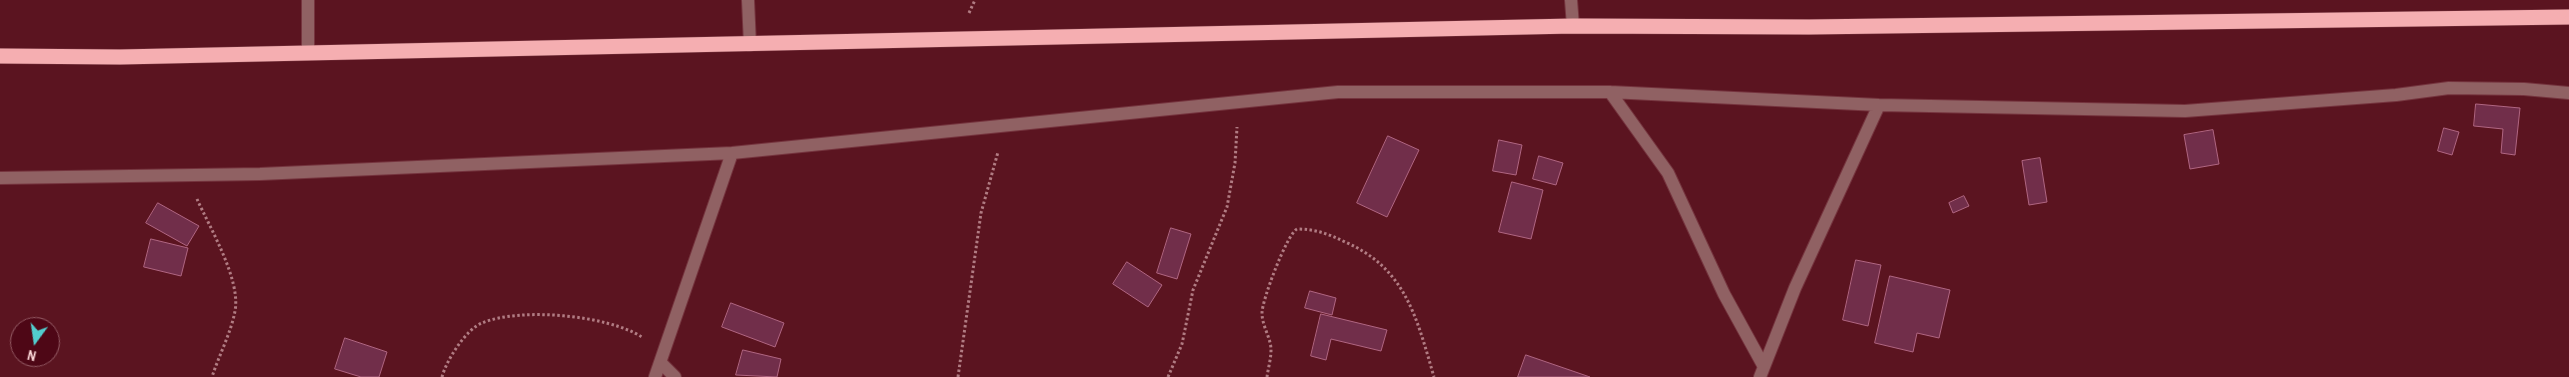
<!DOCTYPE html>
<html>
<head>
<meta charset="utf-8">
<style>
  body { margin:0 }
  #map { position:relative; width:2569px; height:377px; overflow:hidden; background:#5b1420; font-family:"Archivo Narrow",sans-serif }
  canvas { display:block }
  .north { position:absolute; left:10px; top:317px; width:50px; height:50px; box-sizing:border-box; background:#4e0716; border:1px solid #945b65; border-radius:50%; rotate:194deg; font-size:14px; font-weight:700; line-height:20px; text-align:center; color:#fedadb }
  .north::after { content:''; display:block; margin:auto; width:18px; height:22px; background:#52cdce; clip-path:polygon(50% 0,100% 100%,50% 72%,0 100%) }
</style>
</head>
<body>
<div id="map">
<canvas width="2569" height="377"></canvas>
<div class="north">N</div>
</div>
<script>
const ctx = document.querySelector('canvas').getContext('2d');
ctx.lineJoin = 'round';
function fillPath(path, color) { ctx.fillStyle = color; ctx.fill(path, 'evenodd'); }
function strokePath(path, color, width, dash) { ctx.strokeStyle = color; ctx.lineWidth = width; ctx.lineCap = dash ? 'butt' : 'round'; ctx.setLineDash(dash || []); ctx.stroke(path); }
const building = new Path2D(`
  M2476,104L2520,108L2515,155L2501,153L2503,129L2474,126Z
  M2444,128L2459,132L2452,155L2438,151Z
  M2213,130L2219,164L2190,169L2184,135Z
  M1388,136L1419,150L1387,217L1357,203Z
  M1499,140L1522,145L1516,175L1493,171Z
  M1539,156L1563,163L1556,185L1533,179Z
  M2040,158L2047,202L2029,205L2022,161Z
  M1512,182L1543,190L1531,239L1499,232Z
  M1964,196L1969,206L1953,213L1949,203Z
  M158,203L199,226L187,246L146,223Z
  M1171,228L1191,234L1177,279L1157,273Z
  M151,239L188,248L181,276L144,267Z
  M1856,260L1881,265L1868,326L1843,320Z
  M1127,262L1162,285L1148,307L1113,284Z
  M1890,276L1950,290L1939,338L1917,333L1913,352L1875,343Z
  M1310,291L1336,298L1332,315L1305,308Z
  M731,303L784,323L775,347L722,327Z
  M1321,314L1387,330L1381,351L1331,339L1326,360L1311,356Z
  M345,338L387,352L379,377H361L335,369Z
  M743,350L781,359L777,377L736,375Z
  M1526,355L1590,377H1518Z`);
fillPath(building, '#712e4a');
strokePath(building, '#b06682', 1);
const minor = new Path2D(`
  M308,0V53
  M748,0L750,45
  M1571,0L1573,26
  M1610,92L1668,173L1724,294L1763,365
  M0,178L260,174L732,153L1338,92H1610L1879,105L2185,111L2396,95L2449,88L2524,89L2569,93
  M661,363L675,377
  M655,377L732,153
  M1760,377L1795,288L1879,105`);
const highway = new Path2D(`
  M0,56L120,57L1573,26L1809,27L2569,17`);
strokePath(minor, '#75343e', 14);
strokePath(highway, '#75343e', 16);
strokePath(new Path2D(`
  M969,13L975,0
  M197,199C210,228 241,280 235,311C231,333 219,355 212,377
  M442,377C446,361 466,329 482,323C520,307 607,315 642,337
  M958,377L981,213L998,152
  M1168,377L1182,344L1193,290L1227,207L1235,163L1237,127
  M1267,377C1268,369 1271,359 1271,350C1271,338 1262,326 1262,313C1262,300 1287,234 1297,229C1315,229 1329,234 1345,242C1406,268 1417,319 1434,377`), '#b17c83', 3, [2.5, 2.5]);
strokePath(minor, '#906163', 12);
strokePath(highway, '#f5aeb1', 15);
</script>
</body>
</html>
